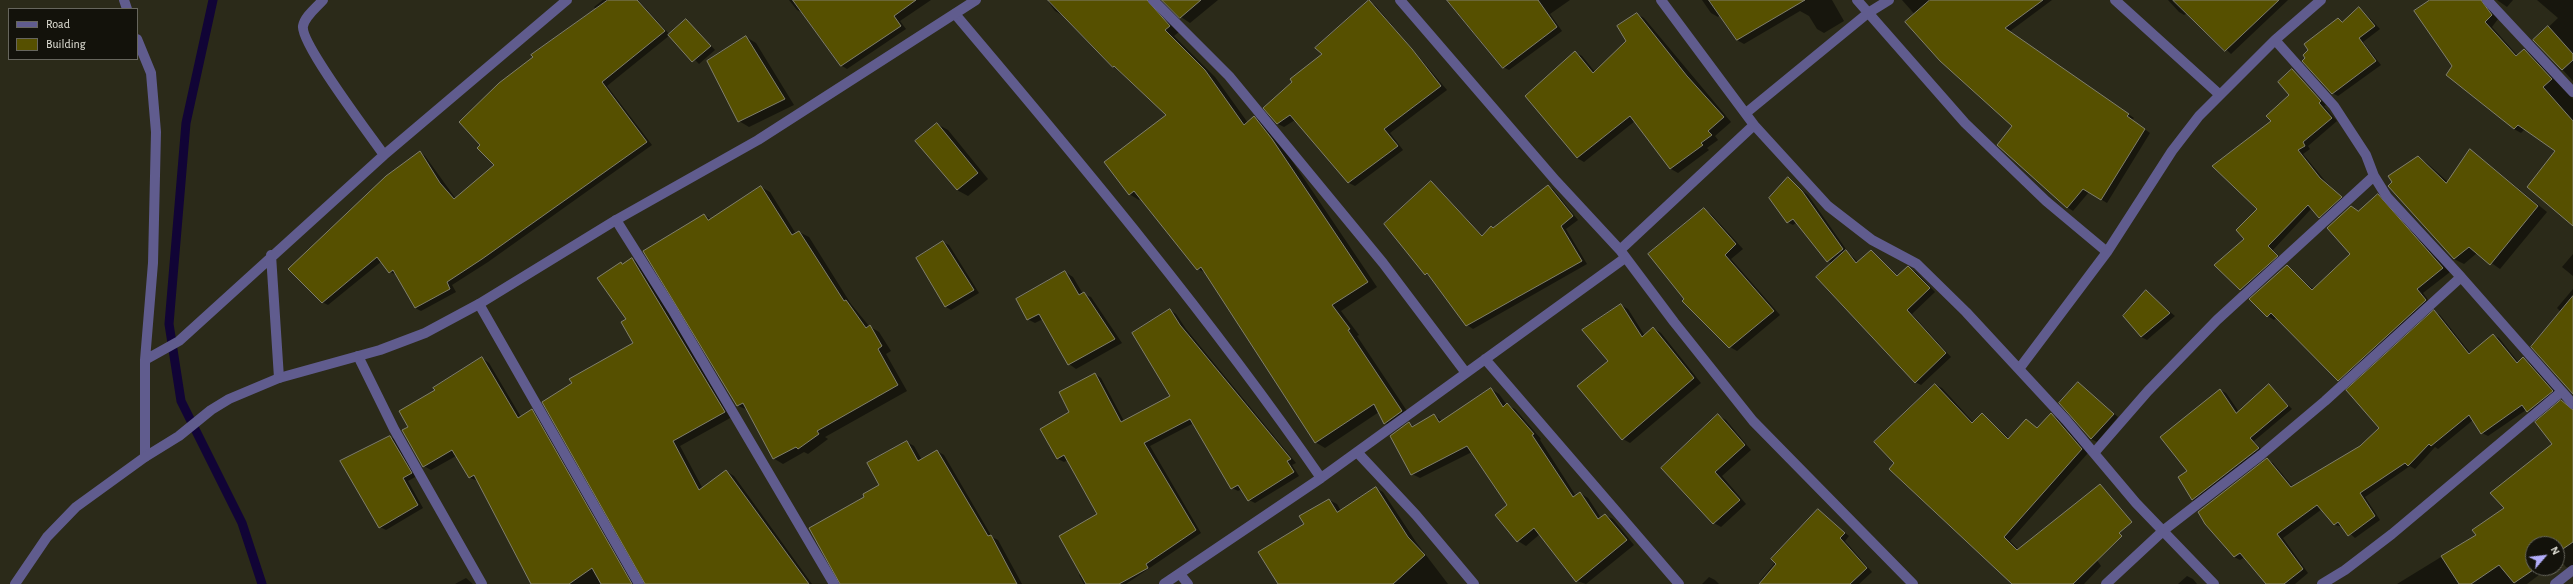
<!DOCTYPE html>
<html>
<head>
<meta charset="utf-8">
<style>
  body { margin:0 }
  #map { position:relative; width:2573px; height:584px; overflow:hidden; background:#2b2a19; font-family:"Alegreya Sans",sans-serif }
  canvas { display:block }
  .legend { position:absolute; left:8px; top:8px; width:130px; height:52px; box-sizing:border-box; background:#13120b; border:1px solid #67665d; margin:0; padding:5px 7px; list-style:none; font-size:12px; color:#e4e3d9 }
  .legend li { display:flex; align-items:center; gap:8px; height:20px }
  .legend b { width:20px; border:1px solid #67665d }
  .north { position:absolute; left:2525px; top:536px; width:40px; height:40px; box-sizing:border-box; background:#13120b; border:1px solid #67665d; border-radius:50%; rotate:62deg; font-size:11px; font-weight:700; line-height:16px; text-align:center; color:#e4e3d9 }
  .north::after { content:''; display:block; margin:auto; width:14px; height:18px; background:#b2adf9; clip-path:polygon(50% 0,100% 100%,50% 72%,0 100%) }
</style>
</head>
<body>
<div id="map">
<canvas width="2573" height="584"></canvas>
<ul class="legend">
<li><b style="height:5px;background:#605c8e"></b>Road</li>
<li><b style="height:11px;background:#565000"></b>Building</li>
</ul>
<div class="north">N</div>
</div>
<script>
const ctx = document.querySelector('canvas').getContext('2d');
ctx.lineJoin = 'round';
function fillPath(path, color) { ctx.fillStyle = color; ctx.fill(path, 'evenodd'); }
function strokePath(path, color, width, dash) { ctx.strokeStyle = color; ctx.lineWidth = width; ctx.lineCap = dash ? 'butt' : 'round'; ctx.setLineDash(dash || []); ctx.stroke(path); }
fillPath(new Path2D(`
  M603,0H638L670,35L687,20L715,50L699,64L670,35L607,86L652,145L488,262L452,285L456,292L421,311L415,308L397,275L390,272L382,261L328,305L322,302L420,152L425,156L456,199L495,166L596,10L594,7Z
  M789,0H931L900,21L906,29L847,69L842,66L803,13L797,10Z
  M1047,0H1160H1158L1179,32L1174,36L1215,77L1248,123L1254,117L1263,123L1282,146L1377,287L1341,311L1359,335L1357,336L1411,417L1395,429L1385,423L1379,412L1325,448L1315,442L1207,274L1198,269L1141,198L1139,200L1129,194L1167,115L1113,66L1065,17L1055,11Z
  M1163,0H1218L1190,23L1181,17Z
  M1446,0H1570L1550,14L1562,31L1509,70L1503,67Z
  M1702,0H1832L1844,21L1824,33L1817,29L1809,16L1800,11L1744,44L1737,40L1720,15L1718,17L1711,13Z
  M1902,0H2052L2009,32L2134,118L2132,120L2150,133L2107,203L2089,192L2073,211L2067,207L2013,125Z
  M2168,0H2288L2231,54L2188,13L2184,15L2179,12Z
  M2432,0H2489L2498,19L2492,27L2518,56L2524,50L2531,54L2573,99V215L2556,151L2525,129L2521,133L2514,129L2453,66Z
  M2497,0H2513L2507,7Z
  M2537,0H2573V81L2535,40L2558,18Z
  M1369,2L1375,5L1447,90L1390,133L1403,150L1355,186L1349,183L1295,120L1284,127L1278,124L1265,108L1323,54Z
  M2360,8L2380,29L2363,42L2381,65L2338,96L2332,93L2338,19L2343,22Z
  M1637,14L1644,18L1731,122L1715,136L1718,140L1707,148L1709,150L1678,173L1671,169L1635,121L1584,162L1577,158L1575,52L1582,56L1595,72L1627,41Z
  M746,37L756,43L794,105L749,127L739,121Z
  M2292,70L2326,105L2324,106L2337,121L2308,146L2310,149L2303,154L2326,182L2346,201L2325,220L2312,208L2273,250L2282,259L2246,293L2240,290L2246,239L2258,209L2273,122L2290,95Z
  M937,124L948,130L988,179L968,196L957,190Z
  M2471,150L2547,212L2500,269L2477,253L2464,264L2454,259L2389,186L2418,157L2427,163L2448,182Z
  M1788,178L1808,195L1848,252L1858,262L1871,251L1898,276L1908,268L1916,272L1935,292L1912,314L1951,357L1921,385L1915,382L1833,264L1828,261L1797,222L1793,225L1787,222Z
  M1432,182L1483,236L1548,186L1553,189L1578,220L1566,229L1587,264L1473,329L1467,325L1431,277L1426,274Z
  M761,187L770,192L796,234L799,232L809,237L851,304L869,326L879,332L891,351L886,354L907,391L825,437L828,439L808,454L804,452L783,464L773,458L748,410L738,406L704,215L711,219Z
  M2378,195L2384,199L2450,272L2423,293L2432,305L2345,384L2338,380L2277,317L2274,320L2268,316L2287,266L2314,290L2351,254V207L2359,211Z
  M1704,210L1711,214L1743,249L1731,259L1780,315L1737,351L1730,347L1683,301Z
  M943,242L949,245L979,293L951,310L946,307L918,258Z
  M2573,254V276L2562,267Z
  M632,259L639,263L732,417L680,446L703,489L726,471L734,476L812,584H646L634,343L627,320L623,265Z
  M1065,272L1073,277L1083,294L1091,297L1122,343L1076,369L1069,364L1043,319L1035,323L1027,319Z
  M2573,289V394L2561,312L2557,308Z
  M2146,292L2175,316L2147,340L2141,337Z
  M1621,305L1628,309L1645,336L1653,328L1661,333L1701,383L1630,443L1623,439L1609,362Z
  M1170,310L1176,314L1186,329L1296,463L1292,465L1299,476L1255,503L1249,500L1242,489L1238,491L1232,488L1194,423L1150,446L1201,533L1126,584H1084L1079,575L1081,573L1098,515L1068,460L1064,462L1058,459L1041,429L1070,412L1095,374L1101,378L1124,421L1172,396Z
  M2434,312L2440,315L2471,354L2493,335L2499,338L2519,363L2523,358L2529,362L2558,394L2534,415L2526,410L2488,436L2482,433L2473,420L2438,449L2435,447L2415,469L2410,466L2365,497L2380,520L2355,538L2343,527L2335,525L2322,509L2283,538L2308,573L2295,584H2267L2245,557L2240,560L2234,557L2267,460L2273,463L2293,487L2360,447L2381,428Z
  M482,358L489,363L521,417L532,410L539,414L636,584H533L478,481L470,478L456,456L431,470L424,466L409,428L436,390Z
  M2078,383L2118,417L2097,442L2091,439Z
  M1936,385L1942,388L1974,423L1982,414L2010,439L2026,420L2038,429L2051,414L2057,418L2088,453L2010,541L2019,550L2069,519L2101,566L2084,584H2013L1896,463Z
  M2269,385L2292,409L2254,441L2264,452L2198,503L2192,500L2189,472L2220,390L2226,393L2239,412Z
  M1491,389L1499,394L1507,405L1515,409L1541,439L1540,440L1576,496L1580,493L1588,498L1601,518L1605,515L1613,519L1634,545L1586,584L1577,581L1540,534L1526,546L1518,541L1509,505L1472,452L1420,478L1412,474L1409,424L1414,426L1434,415L1442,421Z
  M2561,402L2573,411V569L2566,567L2560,560L2557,561V544H2533V568H2548L2527,584H2397L2477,535L2506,508L2554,444Z
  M1718,415L1726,420L1751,450L1722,476L1746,504L1721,527L1714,523L1663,468Z
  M390,437L396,440L417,476L408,481L423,508L386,530L380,527Z
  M907,442L914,446L922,460L937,451L944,455L992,537L998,540L1022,584H841L866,497L880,486Z
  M1376,488L1383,492L1416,542L1448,584H1279L1305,524L1329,500L1337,504L1341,511Z
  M1818,510L1849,536L1845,541L1872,572L1859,584H1764L1760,581Z
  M2187,576L2193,579L2197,584H2178Z
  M1709,577L1715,580L1719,584H1702Z
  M466,578L473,584H455Z`), '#0007');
strokePath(new Path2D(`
  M213,0L186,123L169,324L181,401L242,523L262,584`), '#110436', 9);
const building = new Path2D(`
  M608,0H637L665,31L602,82L647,142L482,259L447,282L450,289L415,308L393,270L389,273L377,257L322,303L288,269L386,176L420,151L440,183L454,199L494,165L477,148L480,145L459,122L499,83L533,57L531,55Z
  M793,0H916L894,16L901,26L841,66Z
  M1048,0H1147L1170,26L1165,30L1205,70L1244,125L1254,116L1272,139L1368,282L1332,305L1350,329L1348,330L1402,411L1384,424L1374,404L1315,443L1201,267L1197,270L1134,191L1129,195L1104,162L1166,115L1114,66L1113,67Z
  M1162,0H1201L1180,18Z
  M1369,0L1412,49L1441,86L1384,129L1398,146L1348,183L1290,115L1277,124L1263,108L1292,82L1290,79L1322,54L1315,48Z
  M1447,0H1538L1557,27L1503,68Z
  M1709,0H1805L1737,40Z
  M1930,0H2043L2005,28L2129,114L2127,116L2145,129L2101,200L2083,189L2067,208L1997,145L2012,126L1940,61L1905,22Z
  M2173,0H2279L2225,51Z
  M2430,0H2481L2492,15L2485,22L2516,56L2524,49L2552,79L2543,87L2573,121V226L2527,187L2555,151L2518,125L2514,129L2446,75L2452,66L2414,11Z
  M2359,7L2375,26L2359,38L2376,61L2332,94L2302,61L2305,58L2303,55L2308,50L2304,44L2338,18L2342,22Z
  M1637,13L1687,76L1724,117L1708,131L1712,135L1701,143L1703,145L1670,169L1630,116L1577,158L1525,96L1575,51L1593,73L1626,41L1617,26Z
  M686,19L711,46L692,62L668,35Z
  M2548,26L2573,54V60L2562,70L2533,40Z
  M746,36L785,99L738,122L707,61Z
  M2292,69L2321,101L2319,103L2332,118L2303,142L2305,146L2298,150L2320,178L2342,197L2319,218L2308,205L2268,246L2278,256L2240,290L2214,265L2244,239L2236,230L2257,209L2212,166L2271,121L2266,116L2289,95L2278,82Z
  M937,123L978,173L957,190L915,141Z
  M2470,149L2538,206L2490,265L2469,247L2454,259L2388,186L2392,182L2388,176L2418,156L2446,183Z
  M1788,177L1802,191L1843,249L1827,262L1793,219L1787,223L1769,198Z
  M1431,181L1482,236L1491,226L1493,228L1548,185L1573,216L1561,226L1582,261L1466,326L1427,273L1425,275L1384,224Z
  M761,186L792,235L799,231L844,301L846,300L866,328L870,325L882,346L878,349L898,385L817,431L819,434L798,449L796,447L773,459L743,403L737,406L643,251L704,214L708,220Z
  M2378,194L2443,268L2417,289L2426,300L2338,381L2271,313L2267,317L2249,299L2287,265L2312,290L2350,254L2327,228L2351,206L2358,211Z
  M1704,208L1736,244L1725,255L1774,311L1729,348L1682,301L1684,299L1648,254Z
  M943,241L974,290L945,307L916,258Z
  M1846,250L1856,263L1871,250L1897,276L1908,266L1930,288L1907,310L1946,353L1915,383L1816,277Z
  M632,258L725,412L673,441L699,490L726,470L809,584H645L542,402L572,383L569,379L633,343L621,322L626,319L597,278L621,262L622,264Z
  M1065,271L1079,295L1084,292L1115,339L1068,365L1039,314L1027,320L1016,299Z
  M2146,290L2170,313L2141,337L2123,316Z
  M2573,296V394L2531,347Z
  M1621,304L1642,337L1653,327L1694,378L1622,440L1577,386L1608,361L1582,330Z
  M1170,309L1180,325L1291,459L1287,461L1294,472L1248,501L1238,485L1231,489L1190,419L1144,443L1196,530L1146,564L1148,568L1119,584H1086L1059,536L1097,514L1064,455L1057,459L1040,429L1069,412L1059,392L1095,373L1121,422L1170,396L1132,333Z
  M2434,310L2469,354L2493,334L2517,363L2523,357L2553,391L2527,412L2522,405L2481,434L2469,415L2431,446L2429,444L2408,466L2405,463L2360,493L2375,516L2348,536L2338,522L2334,525L2317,505L2277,534L2303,569L2284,584H2266L2240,553L2234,557L2205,524L2198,512L2267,458L2291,487L2360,446L2379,428L2346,390Z
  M482,357L518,418L532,409L632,584H601L592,568L569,584H531L474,475L469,478L452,450L423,467L402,430L408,427L399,411L435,390L433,388Z
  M2078,382L2114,414L2091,439L2059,403Z
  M1935,384L1972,423L1982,413L2008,439L2026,419L2037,428L2051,413L2082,449L2004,537L2017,550L2100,484L2132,522L2119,533L2122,536L2073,584H2012L1889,469L1894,463L1874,442Z
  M2269,384L2288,406L2250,438L2259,448L2192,500L2178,477L2187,471L2160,437L2220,389L2236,413Z
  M1491,388L1503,407L1507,403L1534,434L1532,435L1573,497L1580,492L1598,519L1605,514L1627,540L1576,582L1534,528L1517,542L1495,515L1507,505L1467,446L1411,475L1390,436L1409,422L1412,427L1434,414L1439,422Z
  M2561,400L2573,410V542L2557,553V544H2533V568H2536L2514,583L2499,565L2471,584H2459L2441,556L2476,535L2472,530L2504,508L2490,493L2552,444L2535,422Z
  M1718,414L1745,445L1715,472L1740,500L1713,524L1661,468Z
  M390,436L412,473L403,478L418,505L379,528L340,461Z
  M907,441L918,461L937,450L988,536L991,535L1017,584H840L809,528L864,497L863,494L879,485L867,463Z
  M1376,487L1408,537L1425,555L1393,584H1278L1258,552L1304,524L1299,516L1329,499L1337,512Z
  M1818,509L1845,533L1840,538L1867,568L1850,584H1759L1776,564L1771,559Z`);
fillPath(building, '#565000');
strokePath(building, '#807f6c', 1);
strokePath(new Path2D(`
  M124,0L127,9
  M323,0C317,7 305,16 303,26C300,43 370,135 384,155
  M1153,0L1229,76L1383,263L1466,373
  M1400,0L1556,181L1620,250L1674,322L1753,421L1913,584
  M1661,0L1754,125L1828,206L1872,240L1917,264L1966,312L2066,420L2136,503L2214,584
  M1857,0L1965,123L2046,201L2107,252
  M2115,0L2220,95
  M2487,0L2573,92
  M955,14C1082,164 1209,316 1321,478
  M137,39L151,73L156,132L153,263L145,360V457
  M2275,40L2334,106L2366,155L2374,176L2387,197L2461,277L2573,404
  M1746,113L1868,13L1889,0
  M616,220L672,309L834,584
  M1620,250L1754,125
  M271,255L279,378
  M479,304L639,584
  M358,356L394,429L482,584
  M1485,359L1679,584
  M145,360L179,341L384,155L567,0
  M2019,369L2107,252L2172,151L2199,116L2275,40L2321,0
  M1357,452L1416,515L1474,584
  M2094,453L2148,391L2217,320L2374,176
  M1180,574L1188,584
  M1164,584L1321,478L1625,258
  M2106,584L2164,530L2261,455L2325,401L2461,277
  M2322,584L2345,570L2392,534L2561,392
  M2555,584L2573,570`), '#605c8e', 10);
strokePath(new Path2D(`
  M15,584L47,537L76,507L145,457L179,436L211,410L229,399L279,378L380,350L425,333L479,304L616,220L758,140L976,0`), '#605c8e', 10);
</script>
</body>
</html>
